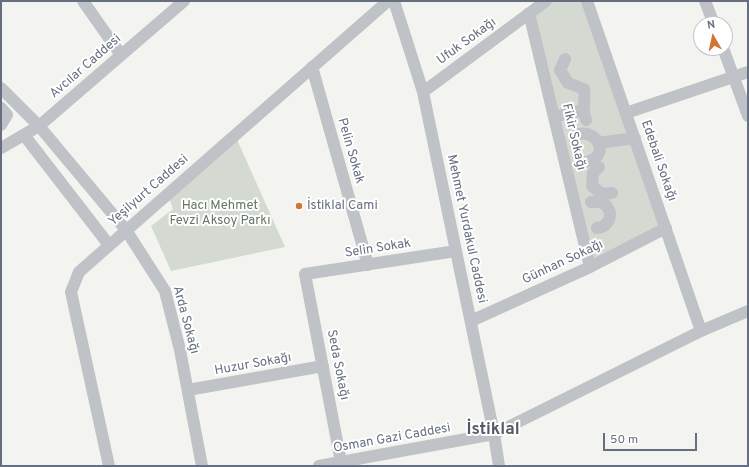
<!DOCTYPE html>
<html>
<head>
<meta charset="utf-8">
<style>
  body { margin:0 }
  #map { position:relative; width:749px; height:467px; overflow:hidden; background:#f3f4f0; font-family:Overpass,sans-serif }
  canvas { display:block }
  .frame { position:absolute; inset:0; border:2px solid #656f7f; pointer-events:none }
  .north { position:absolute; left:693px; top:16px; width:40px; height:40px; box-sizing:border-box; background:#fff; border:1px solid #c1c5cc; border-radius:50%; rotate:351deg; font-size:11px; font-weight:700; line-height:16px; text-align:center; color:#656f7f }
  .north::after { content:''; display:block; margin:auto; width:14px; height:18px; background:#d37531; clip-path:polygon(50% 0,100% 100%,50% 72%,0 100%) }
  .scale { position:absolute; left:603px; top:433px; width:94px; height:18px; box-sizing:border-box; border:2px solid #656f7f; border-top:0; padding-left:5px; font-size:12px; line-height:14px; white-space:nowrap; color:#656f7f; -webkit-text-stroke:3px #fff; paint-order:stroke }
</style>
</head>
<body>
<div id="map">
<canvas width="749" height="467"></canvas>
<div class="frame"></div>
<div class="north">N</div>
<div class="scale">50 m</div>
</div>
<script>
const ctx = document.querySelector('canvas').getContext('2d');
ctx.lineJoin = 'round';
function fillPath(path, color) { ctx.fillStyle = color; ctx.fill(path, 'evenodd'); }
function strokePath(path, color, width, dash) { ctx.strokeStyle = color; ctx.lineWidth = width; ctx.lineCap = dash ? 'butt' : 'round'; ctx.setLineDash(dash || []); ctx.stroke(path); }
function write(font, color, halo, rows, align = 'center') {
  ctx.font = font + ' Overpass,sans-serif'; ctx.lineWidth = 4; ctx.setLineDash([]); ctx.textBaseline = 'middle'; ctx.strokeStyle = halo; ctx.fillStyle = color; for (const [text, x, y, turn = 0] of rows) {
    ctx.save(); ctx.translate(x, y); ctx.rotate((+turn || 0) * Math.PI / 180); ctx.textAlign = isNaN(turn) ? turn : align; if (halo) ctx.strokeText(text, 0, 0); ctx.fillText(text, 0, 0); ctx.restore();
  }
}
fillPath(new Path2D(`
  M546,1H587L666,228L590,267L529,13Z
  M235,135L285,247L171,271L151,226L173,209L169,198Z`), '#d4dad2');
strokePath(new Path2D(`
  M83,1L121,55
  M394,1L423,92L494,434L499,466
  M587,1L701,331
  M705,1L714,24
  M529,13L590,267
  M723,48L748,116
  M565,59L560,70L568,83L584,89C586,102 581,106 586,120
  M312,67L368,265
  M1,88L39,126L126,230L165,291L180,350L202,466
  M423,92L546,1
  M1,108L7,115L1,125
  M626,113L748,72
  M554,117L583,110
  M24,135L109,245
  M576,135C592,128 608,147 595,158C592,161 586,162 582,163
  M598,143L635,138
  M1,148L39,126L184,1
  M599,167L593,173L592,186L602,194L612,193
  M591,202C601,201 607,203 610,213C610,221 606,227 597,228
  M471,321L590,267L666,228
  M188,390L323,366
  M341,462L305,274L456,251
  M109,466L71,292L79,272L388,1
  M319,466L494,434L701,331L748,311`), '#bfc2c6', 12);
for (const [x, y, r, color] of [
  [299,206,4,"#d37531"]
]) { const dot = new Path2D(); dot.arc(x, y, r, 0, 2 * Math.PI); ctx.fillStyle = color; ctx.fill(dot); strokePath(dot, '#fff', 1.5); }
write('13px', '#656f7f', '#fff', [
  ["Ufuk Sokağı",467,42,-36],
  ["Avcılar Caddesi",86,67,-41],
  ["Fikir Sokağı",573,137,77],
  ["Pelin Sokak",350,151,74],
  ["Edebali Sokağı",658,161,71],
  ["Yeşilyurt Caddesi",149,191,-41],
  ["Mehmet Yurdakul Caddesi",466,229,78],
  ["Selin Sokak",378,249,-9],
  ["Günhan Sokağı",563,263,-25],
  ["Arda Sokağı",185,320,75],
  ["Huzur Sokağı",253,365,-10],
  ["Seda Sokağı",337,365,79],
  ["Osman Gazi Caddesi",392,439,-10]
]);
write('13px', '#647764', '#fff', [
  ["Hacı Mehmet",220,206],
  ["Fevzi Aksoy Parkı",220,221]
]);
write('13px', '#656f7f', '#fff', [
  ["İstiklal Cami",307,206]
], 'left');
write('bold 17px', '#535965', '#fff', [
  ["İstiklal",493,431]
]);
</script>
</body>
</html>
